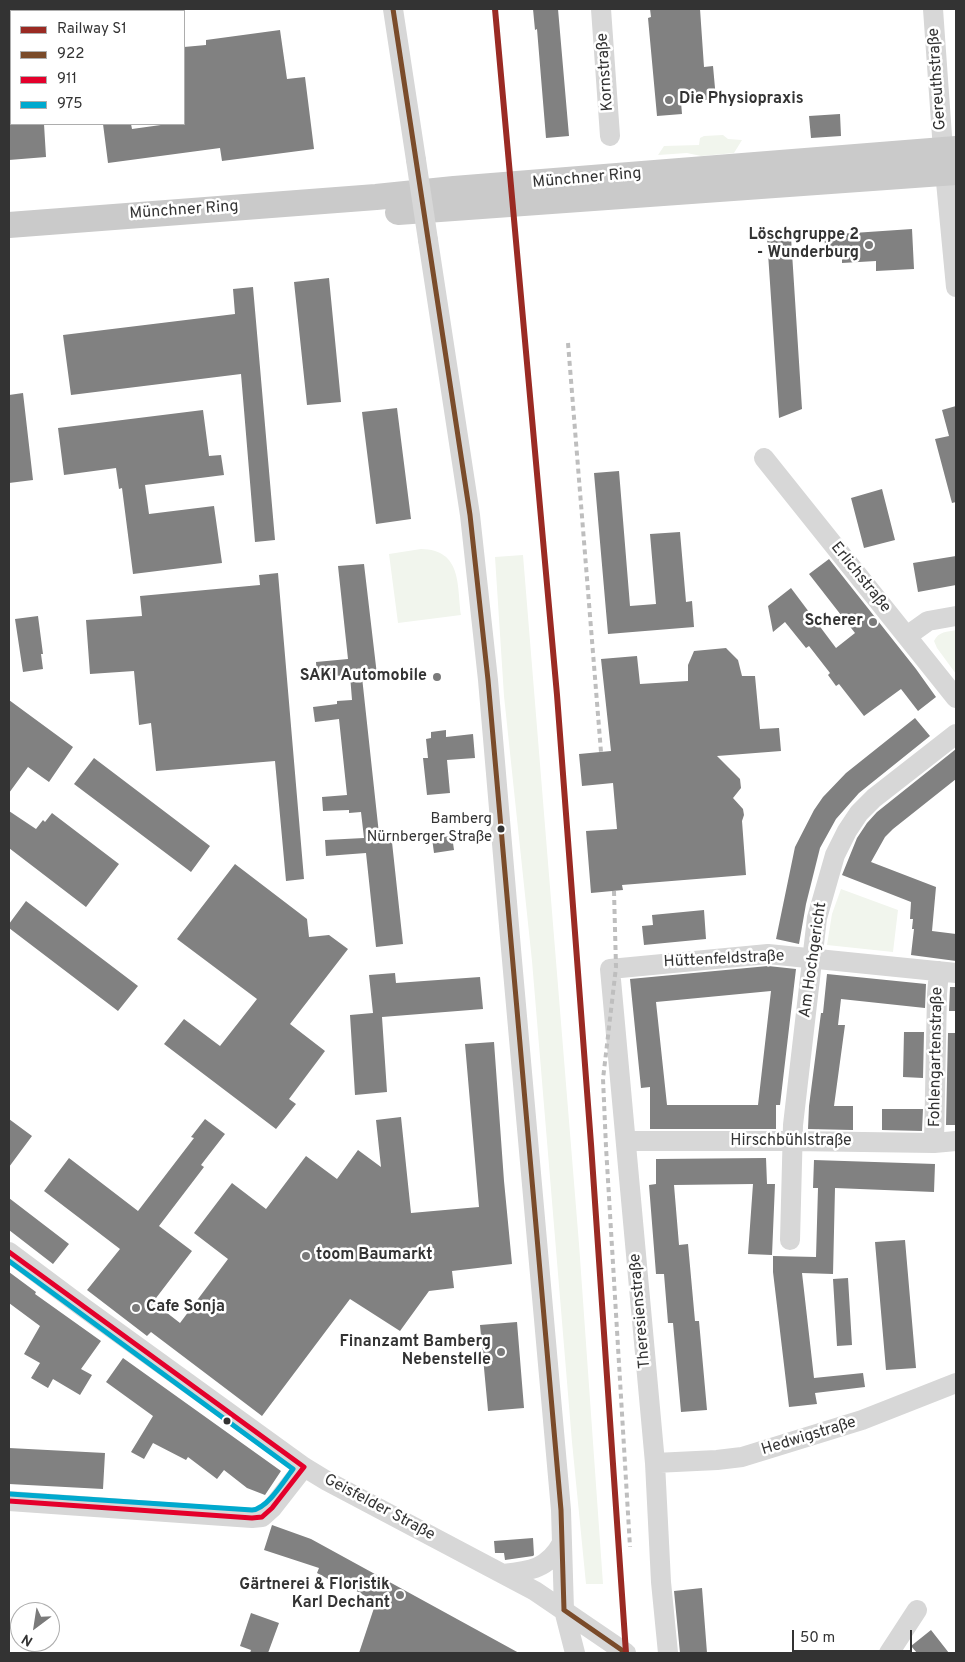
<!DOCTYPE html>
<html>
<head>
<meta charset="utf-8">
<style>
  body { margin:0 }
  #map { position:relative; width:965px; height:1662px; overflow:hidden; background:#fff; font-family:Overpass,sans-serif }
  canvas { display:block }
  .frame { position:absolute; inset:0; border:10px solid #333; pointer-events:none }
  .legend { position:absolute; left:10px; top:10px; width:175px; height:115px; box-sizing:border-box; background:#fff; border:1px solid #adadad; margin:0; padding:6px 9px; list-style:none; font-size:15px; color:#333 }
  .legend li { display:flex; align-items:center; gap:10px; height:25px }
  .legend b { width:25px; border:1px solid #adadad }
  .north { position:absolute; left:10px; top:1602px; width:50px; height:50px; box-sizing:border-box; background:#fff; border:1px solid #adadad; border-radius:50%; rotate:211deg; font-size:14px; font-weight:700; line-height:20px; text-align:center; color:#333 }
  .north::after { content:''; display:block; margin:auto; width:18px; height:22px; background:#7a7a7a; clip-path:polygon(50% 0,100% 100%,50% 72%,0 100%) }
  .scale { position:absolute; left:792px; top:1630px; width:120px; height:22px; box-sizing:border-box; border:2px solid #333; border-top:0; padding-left:6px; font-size:15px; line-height:18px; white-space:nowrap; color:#333; -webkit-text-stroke:4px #fff; paint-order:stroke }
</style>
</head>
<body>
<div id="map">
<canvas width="965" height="1662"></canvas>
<div class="frame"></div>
<ul class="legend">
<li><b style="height:6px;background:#9a2a23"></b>Railway S1</li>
<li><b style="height:6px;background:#7a4b2a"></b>922</li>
<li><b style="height:6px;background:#e4002b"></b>911</li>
<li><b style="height:6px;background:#00a9ce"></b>975</li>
</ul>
<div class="north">N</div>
<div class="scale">50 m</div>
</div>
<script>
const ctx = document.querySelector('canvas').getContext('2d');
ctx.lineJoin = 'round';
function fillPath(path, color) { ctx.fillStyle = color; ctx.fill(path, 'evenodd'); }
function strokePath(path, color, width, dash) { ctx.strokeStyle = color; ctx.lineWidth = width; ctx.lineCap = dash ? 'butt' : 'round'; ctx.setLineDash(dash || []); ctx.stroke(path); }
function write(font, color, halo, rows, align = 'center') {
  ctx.font = font + ' Overpass,sans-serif'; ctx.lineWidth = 5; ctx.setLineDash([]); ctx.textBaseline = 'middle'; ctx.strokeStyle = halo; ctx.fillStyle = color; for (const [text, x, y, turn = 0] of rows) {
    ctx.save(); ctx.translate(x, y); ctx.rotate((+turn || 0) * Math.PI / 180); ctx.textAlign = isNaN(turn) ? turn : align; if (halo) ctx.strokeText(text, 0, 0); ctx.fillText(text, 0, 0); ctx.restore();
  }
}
fillPath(new Path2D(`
  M723,135L728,139L742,140L734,153L701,156L687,153L658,155L664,146L699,145L700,138L704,136Z
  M421,549C462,550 457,584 461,615L398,623L389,554Z
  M523,555L579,1244L603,1584H586L572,1442L532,961L504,696L495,557Z
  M956,630V674L937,648L934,641C939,631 947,632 956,630Z
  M841,889L898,910L893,952L827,945L832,914Z`), '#f1f5ed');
fillPath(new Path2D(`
  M533,9H558L569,136L546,138L537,29L535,30Z
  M650,9H700L704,67L713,66L716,99L681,102L682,114L657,116L648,18L651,17Z
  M280,30L287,79L305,77L314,149L222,161L220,148L108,163L103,124H131L132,129L168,124H184V47L206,45V40Z
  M840,114L841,136L811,138L809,116Z
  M9,124H44L46,157L9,160Z
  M912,229L914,269L876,271V261L842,263V254L826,255L824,235Z
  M791,237L802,409L779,418L767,238Z
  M329,278L341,402L307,405L294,282Z
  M253,287L275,540L255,542L241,374L71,395L63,335L235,314L233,289Z
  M23,393L33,480L9,483V395Z
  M956,406V502L952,503L935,439L949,436L942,410Z
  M397,408L411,519L376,524L362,412Z
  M203,410L209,456L221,455L224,475L145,485L149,514L214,506L222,563L133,574L122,488L119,489L116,468L64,475L58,428Z
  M619,471L630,606L656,604L650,534L680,532L686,602L692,601L694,627L608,634L594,473Z
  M882,489L895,540L864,548L851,498Z
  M956,556V585L918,592L913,563Z
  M829,559L916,669L936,697L918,711L901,689L864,716L839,684L836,686L828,675L830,673L809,646L806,648L785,622L773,632L768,606L791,588L836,648L855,633L809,574Z
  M364,564L377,675L362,677L379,834L391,833L403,944L376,947L366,853L326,856L325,840L364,838L361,812L349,813V810L323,811L322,797L347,795L339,719L315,722L313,707L337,704V701L352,700L350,675L317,677L316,662L348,659L338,566Z
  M278,573L304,879L286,881L275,761L156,771L151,723L139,725L134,671L90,674L86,620L142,616L140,596L260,585L259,575Z
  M38,616L43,654H41L43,669L23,672L15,619Z
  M726,648L738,660L742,676H755L760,729L779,728L781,751L717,756L740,779L741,788L733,798L743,809L744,815L742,821L746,875L622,885L623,890L591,893L586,831L617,829L613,783L582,786L579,754L611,751L601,659L637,656L640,684L688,681V665L694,651Z
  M9,700L73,747L49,782L28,767L9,793Z
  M915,718L930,736L859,793L836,819L820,848L806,904L799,944L776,939L795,847L814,810L823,797L846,773Z
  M446,730V737L473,734L475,758L447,760L450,793L427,795L423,758H428L426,739L431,738V732Z
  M956,749V779L893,829L885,837L871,862L936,887L932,931L956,934V961L911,955L914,929H912L913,919H910L911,902L842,875L857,838L867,823L877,812Z
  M94,758L210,846L191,872L74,784Z
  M9,811L36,829L43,820L45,822L52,813L119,864L86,907L9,848Z
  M452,836L454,850L434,853L432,838Z
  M235,864L307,919L309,937L329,935L348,949L290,1024L325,1051L289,1099L296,1104L276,1129L164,1044L184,1019L220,1046L257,999L177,939Z
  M26,901L138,986L118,1011L9,928V924Z
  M704,910L706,939L644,945L642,926L653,925L652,915Z
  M768,966L796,969L780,1105H776V1129H650V1087L641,1088L630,979ZM771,991L758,1105H667L656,1002Z
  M395,973L396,983L480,977L483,1009L382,1017L387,1092L355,1095L350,1015L373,1013L369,975Z
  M827,974L926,984L925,1008L841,999L838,1025H845L834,1106H853V1130L808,1129L809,1106L821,1013H823Z
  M950,987H956V1011H949Z
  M904,1032H924L923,1078L903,1077Z
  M948,1033H956V1125H946Z
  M494,1042L504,1181L512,1264L452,1271L454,1288L429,1291L400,1331L350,1299L262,1416L151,1332L147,1336L87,1290L120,1249L44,1191L69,1158L138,1211L194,1138L191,1137L205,1119L225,1134L201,1165L204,1167L159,1226L192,1251L153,1302L180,1323L228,1259L194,1233L232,1183L266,1209L306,1156L337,1179L358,1150L381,1167L376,1120L401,1117L411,1213L479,1207L465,1044Z
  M882,1109H923L922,1131L882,1130Z
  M9,1119L32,1136L9,1167Z
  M766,1158L767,1184H775L772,1255L748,1254L753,1184L674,1185L679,1245L688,1244L695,1321H699L707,1410L681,1412L673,1323H668L664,1274H656L649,1185L656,1184V1159Z
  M814,1160L935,1164L934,1192L835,1188L833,1274L802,1273L814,1378L863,1373L865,1387L815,1393L817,1404L789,1407L773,1272V1256L816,1257L818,1188H813Z
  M9,1198L69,1244L53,1264L9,1230Z
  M905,1240L916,1368L886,1370L875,1242Z
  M9,1272L36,1292L35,1294L101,1341L81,1369L92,1375L80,1395L53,1379L48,1388L31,1378L40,1363L24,1354L40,1326L9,1303Z
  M848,1278L852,1345L837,1346L833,1279Z
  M517,1322L524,1408L488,1411L480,1325Z
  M123,1358L281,1471L265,1495L247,1488L224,1470L217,1479L188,1457L186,1460L153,1443L144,1459L131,1452L153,1416L106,1382Z
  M9,1448L105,1453L103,1489L9,1484Z
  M272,1525L311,1539L519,1653H359L376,1602L351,1588L350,1591L317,1573L319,1568L264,1550Z
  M533,1538L534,1555L533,1556L505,1560L504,1553H495L494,1541Z
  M702,1588L707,1653H680L674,1591Z
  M251,1613L279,1623L268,1653H250L251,1650L240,1646Z
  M931,1630L949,1653H917L911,1646Z`), '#818181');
strokePath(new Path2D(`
  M393,9L416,160
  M601,9L610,136
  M933,9L943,150L956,287
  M428,240L470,515L488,680L511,949L561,1510L564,1610L575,1653
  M764,458L956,698
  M907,636L928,621L956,616
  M626,1141H792L934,1143L956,1141
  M934,1143L937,994L939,971
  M790,1240L793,1125L817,918L835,855L847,831L859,813L874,798L956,734
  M9,1252L84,1308L304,1467L327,1481L535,1591L626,1653
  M655,1463L717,1460L742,1457L862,1420L956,1383
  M9,1501L252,1518L262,1517L272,1508L304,1467
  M503,1574C530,1571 548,1569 562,1543
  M668,1653L661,1582L655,1463L610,969L768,954L956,973
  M889,1653L917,1610`), '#d7d7d7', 20);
strokePath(new Path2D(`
  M398,212L956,172
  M9,225L376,197L454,189L956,149`), '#cacaca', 26);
strokePath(new Path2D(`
  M568,343L601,752
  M614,891L616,967L603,1079L606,1147L630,1547`), '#bebebe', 4, [5, 4]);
strokePath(new Path2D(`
  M416,160L428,240`), '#d7d7d7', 20);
strokePath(new Path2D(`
  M393,9L470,515L488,680L561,1510L564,1610
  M564,1610L626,1653`), '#7a4b2a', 5);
strokePath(new Path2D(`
  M9,1252L304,1467
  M9,1501L252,1518L262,1517L272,1508L304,1467`), '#e4002b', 5);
strokePath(new Path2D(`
  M9,1261L293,1469C284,1481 267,1509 252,1510L10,1494`), '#00a9ce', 5);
strokePath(new Path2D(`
  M495,9L557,695L591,1144L626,1653`), '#9a2a23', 6);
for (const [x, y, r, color] of [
  [669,100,5,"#7a7a7a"],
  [869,245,5,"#7a7a7a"],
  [873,622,5,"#7a7a7a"],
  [437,677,5,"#7a7a7a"],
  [501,829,4.5,"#333"],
  [306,1256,5,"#7a7a7a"],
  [136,1308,5,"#7a7a7a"],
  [501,1352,5,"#7a7a7a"],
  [227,1421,4.5,"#333"],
  [400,1595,5,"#7a7a7a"]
]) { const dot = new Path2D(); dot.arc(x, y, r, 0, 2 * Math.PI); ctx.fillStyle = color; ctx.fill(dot); strokePath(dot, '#fff', 2); }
write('15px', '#333', '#fff', [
  ["Bamberg",492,820],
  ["Nürnberger Straße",492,838]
], 'right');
write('16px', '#333', '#fff', [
  ["Kornstraße",606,72,-94],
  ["Gereuthstraße",938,79,-94],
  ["Münchner Ring",587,179,-5],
  ["Münchner Ring",184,211,-4],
  ["Erlichstraße",860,578,51],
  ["Hüttenfeldstraße",724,960,-3],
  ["Am Hochgericht",814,960,-82],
  ["Fohlengartenstraße",937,1057,-89],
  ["Hirschbühlstraße",791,1142],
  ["Theresienstraße",641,1311,-95],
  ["Hedwigstraße",809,1437,-17],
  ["Geisfelder Straße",379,1508,28]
]);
write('bold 16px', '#333', '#fff', [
  ["Die Physiopraxis",679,100,"left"],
  ["Löschgruppe 2",859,236],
  ["- Wunderburg",859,254],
  ["Scherer",863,622],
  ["SAKI Automobile",427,677],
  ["toom Baumarkt",316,1256,"left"],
  ["Cafe Sonja",146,1308,"left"],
  ["Finanzamt Bamberg",491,1343],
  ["Nebenstelle",491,1361],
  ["Gärtnerei & Floristik",390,1586],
  ["Karl Dechant",390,1604]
], 'right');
</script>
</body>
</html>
